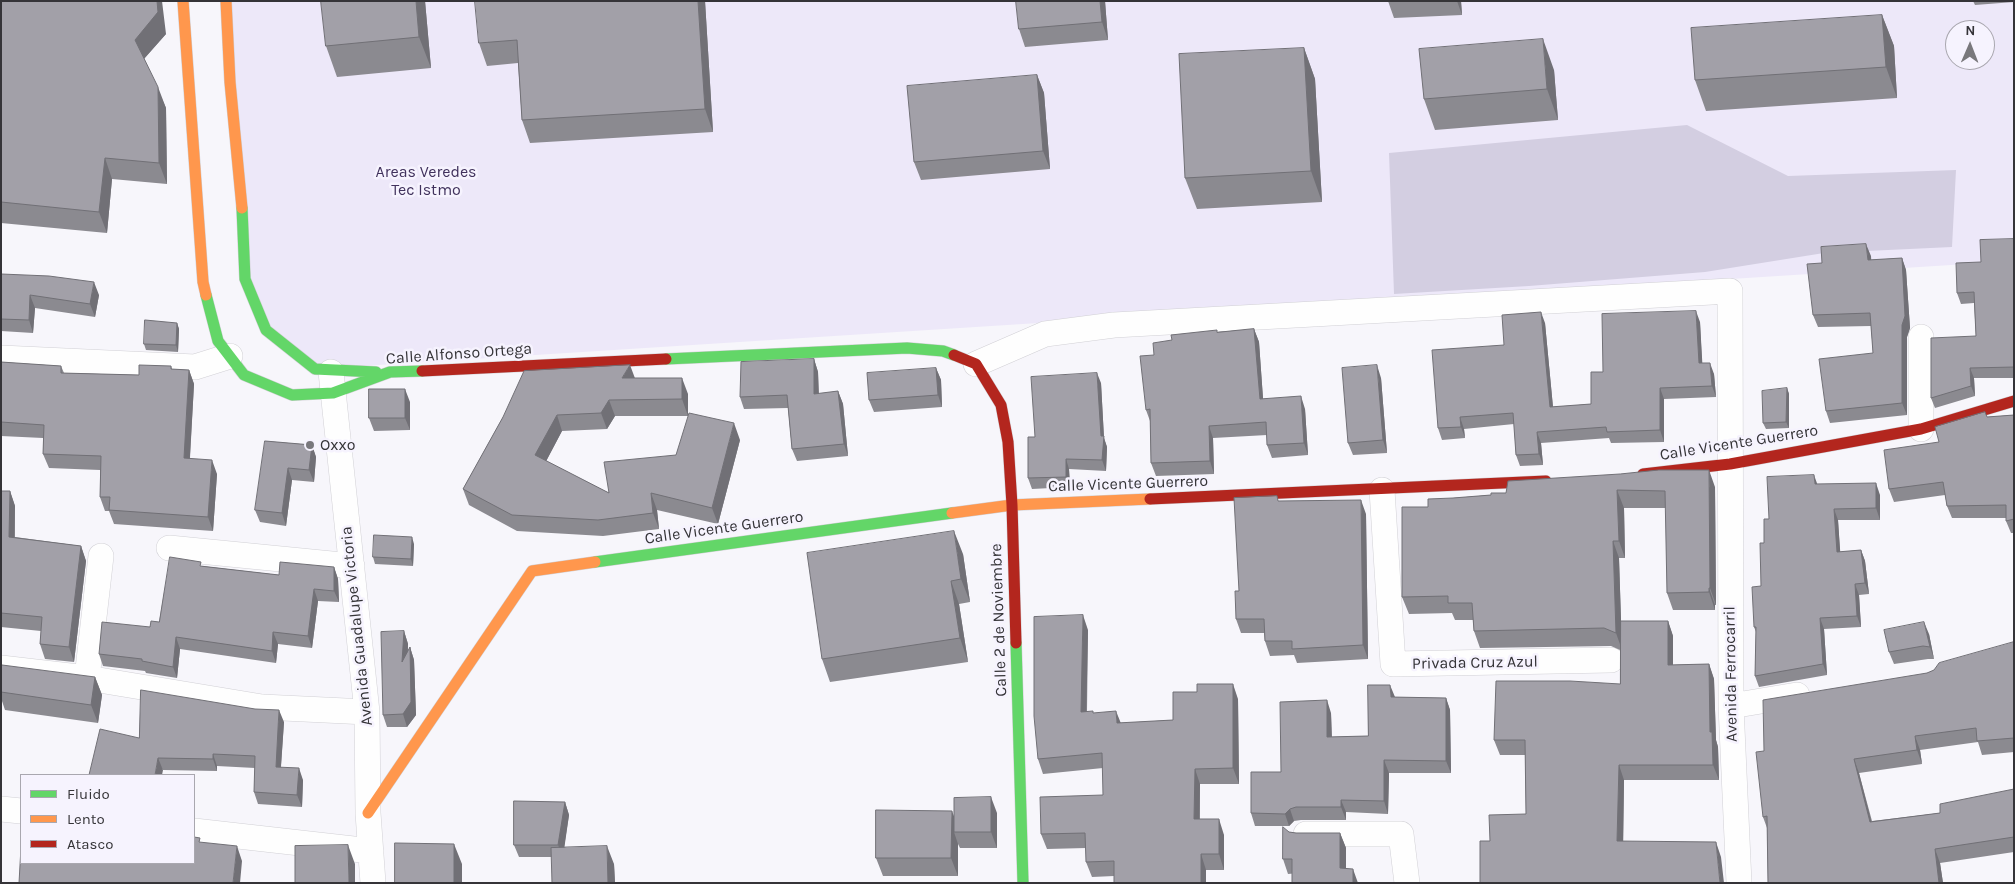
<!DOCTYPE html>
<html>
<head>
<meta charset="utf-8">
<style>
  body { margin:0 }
  #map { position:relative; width:2015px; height:884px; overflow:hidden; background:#f7f6fb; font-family:Karla,sans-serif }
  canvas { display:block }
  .frame { position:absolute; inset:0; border:2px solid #353438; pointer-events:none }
  .legend { position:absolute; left:20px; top:774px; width:175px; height:90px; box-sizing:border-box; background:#f6f3fe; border:1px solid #a9a7af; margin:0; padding:6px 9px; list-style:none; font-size:15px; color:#353438 }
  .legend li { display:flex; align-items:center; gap:10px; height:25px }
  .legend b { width:25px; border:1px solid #a9a7af }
  .north { position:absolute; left:1945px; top:20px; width:50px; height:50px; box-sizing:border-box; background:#f6f3fe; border:1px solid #a9a7af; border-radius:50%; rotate:1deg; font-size:14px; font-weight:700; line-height:20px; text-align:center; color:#353438 }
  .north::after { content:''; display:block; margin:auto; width:18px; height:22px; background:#79787c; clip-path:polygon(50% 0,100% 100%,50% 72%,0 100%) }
</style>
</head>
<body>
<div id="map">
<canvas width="2015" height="884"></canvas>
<div class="frame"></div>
<ul class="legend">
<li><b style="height:6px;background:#63d668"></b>Fluido</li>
<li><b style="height:6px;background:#ff974d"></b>Lento</li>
<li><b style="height:6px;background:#b3261e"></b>Atasco</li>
</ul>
<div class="north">N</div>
</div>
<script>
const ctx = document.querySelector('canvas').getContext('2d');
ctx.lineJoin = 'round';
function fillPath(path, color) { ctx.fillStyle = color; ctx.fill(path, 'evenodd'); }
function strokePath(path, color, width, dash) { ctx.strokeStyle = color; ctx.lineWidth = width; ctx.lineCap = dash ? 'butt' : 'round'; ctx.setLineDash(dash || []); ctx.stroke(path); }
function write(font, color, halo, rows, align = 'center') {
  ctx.font = font + ' Karla,sans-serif'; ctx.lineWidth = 5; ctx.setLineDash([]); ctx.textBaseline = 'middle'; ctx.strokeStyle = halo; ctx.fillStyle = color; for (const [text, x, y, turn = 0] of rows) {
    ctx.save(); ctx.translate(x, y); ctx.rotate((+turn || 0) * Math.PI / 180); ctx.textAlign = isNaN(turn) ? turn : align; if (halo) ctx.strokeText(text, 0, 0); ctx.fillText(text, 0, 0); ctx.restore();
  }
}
fillPath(new Path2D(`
  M227,1H2014V261L315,369L266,330L245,279ZM1955,30H1985V60H1955Z`), '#ede8f9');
fillPath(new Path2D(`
  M1687,125L1788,176L1956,170L1952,247L1824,253L1705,272L1529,286L1394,294L1389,153Z`), '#d3cee1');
const street = new Path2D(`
  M1921,337V429
  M1,358L195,367L230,356
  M976,364L1045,334L1114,325L1730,291L1731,706L1739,883
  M331,372L367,712L368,813L373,883
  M1382,490L1393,664L1611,660
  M169,548L352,566
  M1,668L87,678L262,707L367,712
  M87,678L101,556
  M1731,706L1797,695
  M1,809L21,811
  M194,831L371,851
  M1306,834H1401L1407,883`);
const fast = new Path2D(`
  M242,208L245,279L266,330L315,369L376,372
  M206,295L218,341L244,375L292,395L333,393L390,372L422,371
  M666,359L907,348L943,351L954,355
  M595,562L952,513
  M1016,643L1023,883`);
const slow = new Path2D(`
  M183,1L203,282L206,295
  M226,1L230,82L242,208
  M952,513L1012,505L1150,499
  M368,813L532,571L595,562`);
const jam = new Path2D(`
  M954,355L976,364L1001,405L1008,442L1012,505L1016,643
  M422,371L666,359
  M1643,474L1730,464L1921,429L2014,401
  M1150,499L1546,481`);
strokePath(street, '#d1d0d5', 26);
strokePath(fast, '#d1d0d5', 12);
strokePath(slow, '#d1d0d5', 12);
strokePath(jam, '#d1d0d5', 12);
strokePath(street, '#fefefe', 25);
strokePath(fast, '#63d668', 11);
strokePath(slow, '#ff974d', 11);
strokePath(jam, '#b3261e', 11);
fillPath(new Path2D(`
  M1,1L166,34L144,59L166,108L167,184L112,179L107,233L1,223Z
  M321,1H425L431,68L337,77L326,46Z
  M705,1L713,132L530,143L522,120L518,63L487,66L479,43Z
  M1016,1H1105L1108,40L1025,47L1019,29Z
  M1388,1H1461L1462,15L1394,18Z
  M1973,1H2014V2L1975,5Z
  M1882,15L1894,46L1897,98L1706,111L1695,80Z
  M1304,48L1315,79L1322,202L1197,209L1185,178Z
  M1554,70L1558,120L1435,130L1424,99Z
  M1037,75L1044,93L1050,169L921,180L914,162Z
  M2014,239V378H1974L1975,396L1935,408L1931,398L1976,336L1974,303L1961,304L1957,293L1981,262Z
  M1871,256V260L1902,258L1906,270L1910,328L1907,337V415L1830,423L1826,411L1873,353L1871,326L1818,327L1813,315L1822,263Z
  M1,274L99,295L95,317L35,308L33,333L1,331Z
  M1700,322L1702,363L1714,374L1716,397L1664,399V442L1611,443L1609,438L1541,443L1543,465L1520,466L1516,455L1514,424L1464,429L1465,438L1442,440L1438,428L1504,345L1545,323L1553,407L1591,404L1603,372Z
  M177,323L179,329L178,352L146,350L144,344Z
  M1254,329L1259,342L1263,399L1305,409L1308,455L1272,458L1267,445V435L1213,438L1214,474L1156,476L1151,463L1150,421L1146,410L1154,355L1172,340L1218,332Z
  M814,359L818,372L819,394L838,391L843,404L848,456L797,461L792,449L788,408L744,409L740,397Z
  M1,362L61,366L64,373L139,375L171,366L172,369L189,370L194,384L190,458L217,474L213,531L114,524L109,511H105L100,497V470L49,468L43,454V438L1,436Z
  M936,368L941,380L942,407L874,412L869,400Z
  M635,378L688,394V416H615L607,429L562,431L546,461L609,493L676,455L740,440L718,524L657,510L659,529L603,536L517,531L469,505L463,489L503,417Z
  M1381,378L1387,453L1353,455L1348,443Z
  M1101,383L1104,438L1107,447L1106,471L1069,469L1070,487L1032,489L1028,478L1035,437Z
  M1787,388L1789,394V428L1766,429L1763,423Z
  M410,402V430L374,431L369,418Z
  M2014,415V533H2011L2006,521V518H1952L1947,506L1945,495L1894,502L1889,489L1939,442L1987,417Z
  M265,441L312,445L316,457L314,482L292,480L286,526L260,522L255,510Z
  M1817,484L1880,495V520H1838L1840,552L1861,550L1865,561L1869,594L1859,595L1861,627L1824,629L1827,675L1759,687L1755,676L1756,632L1754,627L1761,586L1769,519Z
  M1715,487L1716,605H1715V610H1673L1667,593L1666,508H1624L1625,558H1619L1621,621H1668L1673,636V665L1709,664L1714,679L1716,740L1718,747L1719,780H1624L1623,841L1721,857L1490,841L1526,814L1525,755H1500L1494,740L1620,684V650L1611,646L1480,648L1474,631L1473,620H1455L1452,613L1409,614L1402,597L1428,507L1453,498L1491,495L1506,493Z
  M1,491H10L15,506V537L81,546L86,561L74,662L45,659L40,644L41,631L1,627Z
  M1279,501L1366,514L1368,659L1297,663L1294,655L1270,656L1265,641L1264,633H1241L1236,619L1239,591Z
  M414,544L413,566L375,564L373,557Z
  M963,554L970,602L959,604L968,662L830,682L822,659Z
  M202,566L279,575L334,567L338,579L339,602L318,601L312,648L278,644L276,663L180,649L177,678L146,673L145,671L103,666L99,654L159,622Z
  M1088,630L1087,711L1121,723L1173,720L1238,699L1239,784H1200V819L1224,835V870H1206L1114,876L1092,877L1086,862V848L1047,849L1041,834L1103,795V768L1043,774L1038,759Z
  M404,631L408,644V651L410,647L414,660L416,715L407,727H387L383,715Z
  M1929,634L1934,659H1928L1894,664L1889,652Z
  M2014,642V752L1982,755L1978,742L1920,750L1922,764L1859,773L1872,821L1940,813L2014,789V852L1940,863L1943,883H1768L1767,828L1763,817L1764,751L1927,673Z
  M1,674L95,677L102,695L98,723L5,710L1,698Z
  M1395,697L1446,698L1450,710L1451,773H1389L1388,814L1346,812V820H1301L1294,821L1289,826H1255L1251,813L1281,772L1331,713L1332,737L1368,736Z
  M284,722L281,767L303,780L302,807L258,804L254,792L255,768L217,766V771L163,770L139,738Z
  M565,802L569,815L564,847L614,864L615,883H552V857H519L514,845Z
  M997,813V848H960L958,844V876H883L876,858L954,816Z
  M1289,832L1296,833H1340L1346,848V869L1288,874L1283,859Z`), '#8b8a90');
fillPath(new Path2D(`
  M157,1H162L166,34L142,61L135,40Z
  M416,1H425L431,68L419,37Z
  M698,1H705L713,132L705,109Z
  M1100,1H1105L1108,40L1102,22Z
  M1457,1H1461L1462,15Z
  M1882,15L1894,46L1897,98L1886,67Z
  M1543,39L1554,70L1558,120L1547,89Z
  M1304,48L1315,79L1322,202L1311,171Z
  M1037,75L1044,93L1050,169L1043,151Z
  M158,87L166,108L167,184L159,163Z
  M105,158L112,179L107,233L99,212Z
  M1866,244L1871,256L1872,273L1868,260Z
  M1902,258L1906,270L1910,328L1907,337V415L1902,403Z
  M94,282L99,295L95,317L90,304Z
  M30,295L35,308L33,333L29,320Z
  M1696,311L1700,322L1703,375L1699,363Z
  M1541,312L1545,323L1554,418L1550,407Z
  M177,323L179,329L178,352L176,345Z
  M1254,329L1259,342L1264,412L1260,399Z
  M814,359L818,372L819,407L814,394Z
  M1710,363L1714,374L1716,397L1712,386Z
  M630,365L636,381L622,378Z
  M1377,365L1381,378L1387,453L1383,440Z
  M936,368L941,380L942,407L938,395Z
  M1970,368L1974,378L1975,396L1971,386Z
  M189,370L194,384L189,472L184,458Z
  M1097,373L1101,383L1104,438L1107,447L1106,471L1102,460Z
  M682,378L688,394V416L682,399Z
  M1660,388L1664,399V442L1660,430Z
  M1787,388L1789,394V428L1786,422Z
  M405,389L410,402V430L405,418Z
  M838,391L843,404L848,456L844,444Z
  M1301,396L1305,409L1308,455L1304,443Z
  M609,400L615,416L607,429L601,413Z
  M557,415L562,431L541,471L535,455Z
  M1460,417L1464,429L1465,438L1461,427Z
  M734,423L740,440L718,524L712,508Z
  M1209,426L1213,438L1214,474L1210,461Z
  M1537,432L1541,443L1543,465L1539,454Z
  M312,445L316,457L314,482L309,470Z
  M1066,459L1069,469L1070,487L1066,477Z
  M212,460L217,474L213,531L208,517Z
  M288,468L292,480L286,526L282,513Z
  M1709,470L1715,487L1716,605L1710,588Z
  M1814,475L1818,486L1815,484Z
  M1876,483L1880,495V520L1876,508Z
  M1617,490L1624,508L1625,558L1619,541Z
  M10,491L15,506L14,551L9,537Z
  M651,493L657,510L659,529L653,513Z
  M1361,500L1366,514L1368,659L1363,645Z
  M1834,509L1838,520L1841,563L1837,552Z
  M954,531L963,554L970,602L961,579Z
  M412,537L414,544L413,566L411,559Z
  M1613,541L1619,558L1622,650L1616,633Z
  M81,546L86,561L74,662L69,647Z
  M1861,550L1865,561L1869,594L1865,583Z
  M334,567L338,579L339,602L334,591Z
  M951,581L959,604L968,662L960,638Z
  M1855,584L1859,595L1861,627L1857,616Z
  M1709,588L1715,605V610L1709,592Z
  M314,589L318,601L312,648L308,636Z
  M1083,615L1088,630L1086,727L1081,712Z
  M1820,618L1824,629L1827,675L1823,664Z
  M1668,621L1673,636V680L1668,665Z
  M1924,622L1929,634L1934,659L1930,647Z
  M404,631L408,644L407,675L402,662Z
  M273,632L278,644L276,663L272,651Z
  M176,637L180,649L177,678L173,667Z
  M410,647L414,660L416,715L407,727L403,714Z
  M1709,664L1714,679L1716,740L1718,747L1719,780L1713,765L1710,732Z
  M95,677L102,695L98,723L91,705Z
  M1233,684L1238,699L1239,784L1233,768Z
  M1390,685L1395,697H1391Z
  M1446,698L1450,710L1451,773L1446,761Z
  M1327,700L1331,713L1332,749L1327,737Z
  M279,710L284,722L280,779L276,767Z
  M1116,711L1122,726L1117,723Z
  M1915,736L1920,750L1922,764L1917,750Z
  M213,754L217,766V771L213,759Z
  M158,758L163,770L162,775H155Z
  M1854,759L1859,773L1875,836L1870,822Z
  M1384,760L1389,773L1388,814L1384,801Z
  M1619,765L1624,780L1623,856L1617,841Z
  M299,768L303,780L302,807L297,795Z
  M1195,769L1200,784L1199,834L1194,819Z
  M991,797L997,813V848L991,832Z
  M1341,800L1346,812V820L1341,807Z
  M565,802L569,815L563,857L558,845Z
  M1290,809L1294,821L1289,826L1285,814Z
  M952,811L959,829L954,832L958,844V876L951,858Z
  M1219,819L1224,835V870L1219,854Z
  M1340,833L1346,848V883L1340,868Z
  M1716,842L1721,857L1724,883H1720Z
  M454,844L462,864V883H454Z
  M348,845L355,864V883H349Z
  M237,846L242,861L240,883H233Z
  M607,846L614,864L615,883H608Z
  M1935,849L1940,863L1943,883H1939Z
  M1201,854L1206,870V883H1201Z
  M1353,869L1358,883H1353Z`), '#717076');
const building = new Path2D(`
  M1,1H157L158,12L135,40L158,87L159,163L105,158L99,212L1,202Z
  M321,1H416L419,37L326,46Z
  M475,1H698L705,109L522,120L517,40L479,43Z
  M1016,1H1100L1102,22L1019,29Z
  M1882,15L1886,67L1695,80L1691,28Z
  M1543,39L1547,89L1424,99L1419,49Z
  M1304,48L1311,171L1185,178L1179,54Z
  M1037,75L1043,151L914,162L907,86Z
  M2014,239V367L1970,368L1971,386L1931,398V338L1976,336L1974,292L1957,293L1956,263L1981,262L1980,240Z
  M1866,244L1868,260L1902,258L1905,316L1902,325V403L1826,411L1819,359L1873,353L1870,313L1813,315L1807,264L1822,263L1821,247Z
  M1,274L49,276L94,282L90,304L30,295L29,320L1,319Z
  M1696,311L1699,363H1710L1712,386L1660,388V430L1607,432L1606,427L1537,432L1539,454L1516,455L1513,413L1460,417L1461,427L1438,428L1432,350L1504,345L1502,315L1541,312L1550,407L1591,404V372H1603L1602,314Z
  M145,320L177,323L176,345L144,344Z
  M1254,329L1260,399L1301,396L1304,443L1267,445L1266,422L1209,426L1210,461L1151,463L1150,409L1146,410L1140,356L1154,355L1153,343L1172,340L1171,335L1217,330V332Z
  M814,359V394L838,391L844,444L792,449L787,395L740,397L741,362Z
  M1,362L61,366V373L139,375V365L171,366V369L189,370L184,458L212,460L208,517L109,510L110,497H100L101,456L43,454L44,425L1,422Z
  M630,365L622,378H682V399L609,400L601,413L557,415L535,455L609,493L604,462L676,455L689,413L734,423L712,508L651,493L653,513L598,520L512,515L463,489L503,417L524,371Z
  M1377,365L1383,440L1348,443L1342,368Z
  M936,368L938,395L869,400L867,373Z
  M1097,373L1101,436H1104L1102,460L1066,459V477L1028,478V437H1035L1031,377Z
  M1787,388L1786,422L1763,423L1762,391Z
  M369,389H405V418H369Z
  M1985,412L1987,417L2014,415V519L2006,521V505L1947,506L1943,482L1889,489L1884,450L1939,442L1935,427Z
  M265,441L312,445L309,470L288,468L282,513L255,510Z
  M1659,470H1709L1710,588H1709V592L1667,593L1665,491L1617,490L1619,541H1613L1616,633L1604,628L1474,631L1472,603H1448V596L1402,597V507H1428V499L1453,498L1491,495V493H1506L1508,481L1620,474Z
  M1814,475L1815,484L1876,483V508L1834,509L1837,552L1861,550L1865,583L1855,584L1857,616L1820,618L1823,664L1755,676L1756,627H1754L1752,587L1761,586L1760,543H1764V519H1769L1767,477Z
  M1,491H10L9,537L81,546L69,647L40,644L42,617L1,613Z
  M1277,496L1278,501L1361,500L1363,645L1292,649V641H1265L1264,619H1236L1235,591H1239L1234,498Z
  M954,531L961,579L951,581L960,638L822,659L807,553Z
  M374,535L412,537L411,559L373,557Z
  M170,557L201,562L200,566L279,575L280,562L334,567V591L314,589L308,636L273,632L272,651L176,637L173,667L142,661V659L99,654L102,622L150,627L151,621L159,622Z
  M1083,615L1081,712L1093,711V713L1116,711L1117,723L1173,720V692H1197V684H1233V768L1195,769L1194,819H1219V854H1201V883H1114V861L1086,862L1085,833L1041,834L1040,797L1103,795L1102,753L1038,759L1034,716V617Z
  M1621,621H1668V665L1709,664L1710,732H1712L1713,765H1619L1617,841L1716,842L1720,883H1480V841H1490L1489,815L1526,814L1525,740H1494L1496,681H1570L1620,684Z
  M1924,622L1930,647L1923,646L1889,652L1884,630Z
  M404,631L402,662L410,647L411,702L403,714L383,715L381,632Z
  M2014,642V738L1977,741L1976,728L1915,736L1917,750L1854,759L1870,822L1940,813V804L2014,789V837L1935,849L1939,883H1768L1767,816L1763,817L1756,752L1764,751L1763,700L1927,673L1934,670L1939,663Z
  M2,665L95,677L91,705L1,692V674Z
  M1368,685H1390L1391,697L1446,698V761L1384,760V801L1341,800V807H1296L1290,809L1285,814L1251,813V772H1281L1280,702L1327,700V737L1368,736Z
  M141,690L255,709L279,710L276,767L299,768L297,795L254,792L255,756L213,754V759L158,758L155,775H89L100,729L139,738Z
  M991,797V832H954V798Z
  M514,801L565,802L558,845H514Z
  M876,810L952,811L951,858H876Z
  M1283,827L1289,832L1296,833H1340V868L1353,869V883H1292V859H1283Z
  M194,837L200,838L199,842L237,846L233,883H19L21,847V863H194Z
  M395,843L454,844V883H395Z
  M348,845L349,883H295V846Z
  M607,846L608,883H552L551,848Z`);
fillPath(building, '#a2a0a8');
strokePath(building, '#717076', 1);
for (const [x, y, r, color] of [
  [310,445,5,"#79787c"]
]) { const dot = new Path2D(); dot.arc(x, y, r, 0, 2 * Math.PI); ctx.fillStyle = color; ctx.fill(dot); strokePath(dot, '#f6f3fe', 2); }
write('16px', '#41325d', '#f6f3fe', [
  ["Areas Veredes",426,172],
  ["Tec Istmo",426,190]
]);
write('16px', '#353438', '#f6f3fe', [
  ["Calle Alfonso Ortega",459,354,-4],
  ["Calle Vicente Guerrero",1739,443,-9],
  ["Calle Vicente Guerrero",1128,484,-2],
  ["Calle Vicente Guerrero",724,528,-8],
  ["Calle 2 de Noviembre",999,620,-92],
  ["Avenida Guadalupe Victoria",357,626,-96],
  ["Privada Cruz Azul",1475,663,-1],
  ["Avenida Ferrocarril",1731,674,-91]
]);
write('16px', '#353438', '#f6f3fe', [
  ["Oxxo",320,445]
], 'left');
</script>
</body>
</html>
